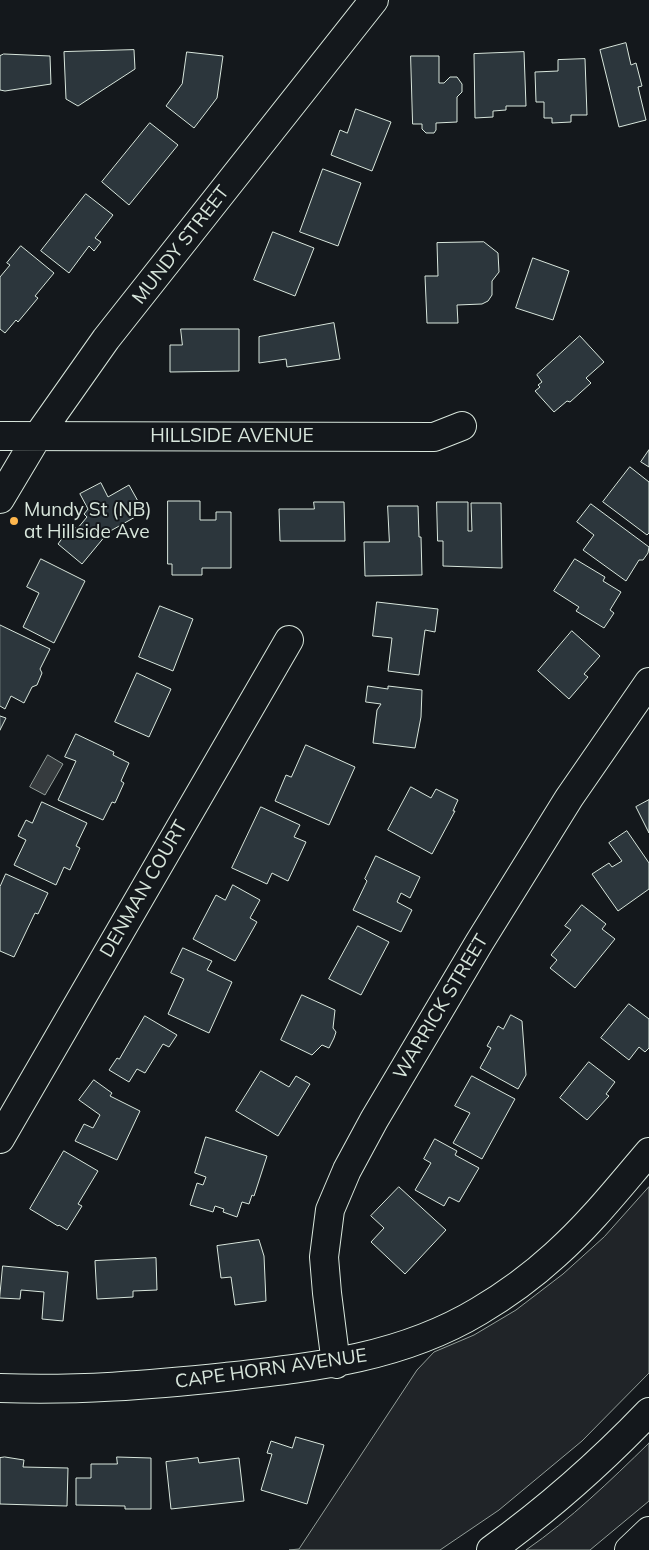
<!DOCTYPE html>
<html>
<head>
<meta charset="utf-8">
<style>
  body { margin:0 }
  canvas { display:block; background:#14181c }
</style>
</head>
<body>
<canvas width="649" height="1550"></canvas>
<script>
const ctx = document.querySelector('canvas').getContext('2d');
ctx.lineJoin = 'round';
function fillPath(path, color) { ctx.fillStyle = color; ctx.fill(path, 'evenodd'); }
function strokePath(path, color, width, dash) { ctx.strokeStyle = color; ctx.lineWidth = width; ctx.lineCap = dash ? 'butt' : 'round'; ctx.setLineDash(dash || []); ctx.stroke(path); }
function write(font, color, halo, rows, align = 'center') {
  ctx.font = font + ' Mulish,sans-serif'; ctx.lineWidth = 4; ctx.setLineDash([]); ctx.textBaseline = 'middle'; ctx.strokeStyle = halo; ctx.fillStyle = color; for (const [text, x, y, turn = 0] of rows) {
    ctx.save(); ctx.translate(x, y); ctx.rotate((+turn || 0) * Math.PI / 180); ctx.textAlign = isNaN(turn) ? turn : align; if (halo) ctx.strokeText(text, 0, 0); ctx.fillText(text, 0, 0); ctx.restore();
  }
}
const green = new Path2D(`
  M649,1187V1373L582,1441L499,1510L440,1550H289L299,1549L417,1370L434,1352L474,1335L516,1310L563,1274L604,1237Z
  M649,1443V1501L590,1550H526C571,1519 610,1481 649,1443Z`);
fillPath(green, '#202428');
strokePath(green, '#939e99', 1);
const water = new Path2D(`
  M48,755L63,764L45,795L30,787Z`);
fillPath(water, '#363b3e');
strokePath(water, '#939e99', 1);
const building = new Path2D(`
  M626,43L631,65L636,63L642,86L638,87L646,120L619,127L600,50Z
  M134,50L135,69L78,106L66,99L64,52Z
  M187,52L223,56L217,98L194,128L166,106L182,84Z
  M524,52L526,106H506V110L493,111V117L475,118L474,54Z
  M4,54L50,56L51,84L5,91L0,90V56Z
  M411,56H439V83H444L450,77H457L462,84V92L457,97V122L436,123V130L434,133H426L422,129V124H413Z
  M585,59L587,115H571V122L552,123V118H544V102H536L535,72L558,71V60Z
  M356,109L391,122L372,171L331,155L340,130L347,133Z
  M150,123L178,145L129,205L102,182Z
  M323,169L361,183L338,246L300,232Z
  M86,194L113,215L95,238L101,242L94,251L89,246L69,273L41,251Z
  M273,232L314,248L295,296L254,280Z
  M484,242L498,253L499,272L492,281V295L488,301L482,304L457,305L458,323H427L425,276H438L437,243Z
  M21,246L54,273L35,296L38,298L18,322L16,320L5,333L0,329V277L10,265L7,263Z
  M533,258L569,271L553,320L516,308Z
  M334,323L340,359L287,367L286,359L259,363V337Z
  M181,329H239V371L170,372V345H182Z
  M580,336L604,362L586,378L591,383L570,402L567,401L554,412L535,391L540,387L538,385L542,382L537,375Z
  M649,450V467L641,462Z
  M630,467L649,482V533L647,535L603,502Z
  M101,483L108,497L129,485L144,512L105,534L106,535L82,564L58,544L72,525L77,529L87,517L84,514L88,509L80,494Z
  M168,501H200V520H216V512H231V568H202V575H172V564H168Z
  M314,502H344L345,541H280L279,509H314Z
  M437,502H468V531H472L471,503H501L502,568L443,566V541H438Z
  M591,504L649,547L648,553L643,560H639L626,581L583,550L594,535L577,522Z
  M388,506H418L419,537H421L422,575L365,576L364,542H389Z
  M41,559L85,581L54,643L23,627L39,593L27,587Z
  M575,559L605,577L603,581L621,592L610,610L614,613L604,628L576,611L579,607L554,591Z
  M377,602L438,609L435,632L425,630L419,675L388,671L392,638L373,636Z
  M160,606L193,619L173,671L139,657Z
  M0,625L50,649L40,669L42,673L37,685L32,687L24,703L11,696L5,709L0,706Z
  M572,631L600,656L584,674L588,677L569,699L538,671Z
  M137,673L171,689L149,737L115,722Z
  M368,686L388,689V686L422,690L421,717L415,748L373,743L377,710L381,704L366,702Z
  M0,716L6,718L0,730Z
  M76,734L114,752L113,755L129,763L121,781L124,783L115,803L112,802L103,820L58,800L76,761L65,757Z
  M306,745L355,767L329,825L275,801L286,775L291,777Z
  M411,787L431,798L436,789L458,800L453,811H455L432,854L388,830Z
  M649,800V833L636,807Z
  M42,802L87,823L76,846L80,848L70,870L64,867L56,885L14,865L26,840L18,836L26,820L32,823Z
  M261,807L300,825L294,837L306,842L288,881L272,873L267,884L232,868Z
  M627,831L649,863V889L618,911L592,874L609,863L612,867L622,861L609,843Z
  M376,856L420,877L410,898L401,893L397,902L412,910L401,932L353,910L367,881L365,879Z
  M6,874L48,893L38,914L35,913L14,957L0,951V887Z
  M233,885L260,900L250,918L257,922L235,961L193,939L216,895L225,900Z
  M582,905L606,924L602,929L615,939L575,988L550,968L557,960L551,955L571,930L565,926Z
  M358,926L389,942L361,995L329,979Z
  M183,948L212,961L207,970L232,982L209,1033L168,1014L184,979L171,973Z
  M302,995L335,1010L333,1028L336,1032L334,1038L329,1048L322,1045L312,1055L281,1040Z
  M629,1004L649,1019V1048L645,1052L639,1047L629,1060L601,1038Z
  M511,1015L522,1021L526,1075L518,1089L480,1068L491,1048L487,1046L498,1026L503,1029Z
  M145,1016L177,1035L169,1047L163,1044L145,1073L137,1069L129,1082L109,1070L117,1058L119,1059Z
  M589,1062L615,1082L606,1094L609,1096L587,1120L560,1098Z
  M261,1071L289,1087L296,1076L310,1084L278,1136L236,1111Z
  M472,1076L515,1099L482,1159L453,1143L470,1113L455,1106Z
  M94,1080L112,1093L110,1096L140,1111L117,1160L75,1141L84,1124L93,1128L100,1115L79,1100Z
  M206,1137L267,1156L254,1196L252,1195L249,1204L242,1202L237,1217L223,1212L224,1209L215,1206L213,1212L190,1205L197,1183L203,1185L206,1177L195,1173Z
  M435,1139L457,1151L455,1155L479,1168L459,1202L449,1197L444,1206L415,1190L431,1163L424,1159Z
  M64,1151L98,1171L78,1204L82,1206L67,1230L59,1225L58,1226L30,1209Z
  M399,1187L446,1230L405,1274L371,1242L384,1228L371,1216Z
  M259,1240L264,1256L266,1301L235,1305L231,1277L221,1278L217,1246Z
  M156,1258L157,1290L133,1291V1297L97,1299L95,1261Z
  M3,1266L68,1272L63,1321L42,1319L44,1292L21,1290L20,1299L0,1298Z
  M296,1437L324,1445L307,1504L261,1490L272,1454L267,1453L271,1441L292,1448Z
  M5,1457L24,1460L23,1467L68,1468L67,1506L0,1504V1458Z
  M117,1457L151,1458V1509H125V1506L76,1505V1478H91V1464H117Z
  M198,1458L199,1463L239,1458L244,1501L171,1509L166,1462Z`);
fillPath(building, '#2c363c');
strokePath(building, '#d8e6dc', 1);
const minor = new Path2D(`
  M0,436L434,437L462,426
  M0,499L37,437L106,339L374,0
  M0,1139L289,640
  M336,1364L327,1293L324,1257L330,1210L347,1170L374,1120L479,943L569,798L649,682
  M0,1388C76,1391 150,1385 226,1377C315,1367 401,1358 479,1311C506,1295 532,1276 555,1255C590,1224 619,1187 649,1152`);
const major = new Path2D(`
  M491,1550C548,1509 600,1463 649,1412
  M629,1550L649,1531`);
strokePath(minor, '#d8e6dc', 30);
strokePath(major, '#d8e6dc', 30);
strokePath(minor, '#14181c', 28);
strokePath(major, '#14181c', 28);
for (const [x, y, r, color] of [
  [14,521,5,"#ffb74d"]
]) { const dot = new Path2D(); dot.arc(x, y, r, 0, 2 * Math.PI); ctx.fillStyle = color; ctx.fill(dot); strokePath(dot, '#14181c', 2); }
write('19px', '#d8e6dc', '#14181c', [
  ["MUNDY STREET",181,245,-52],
  ["HILLSIDE AVENUE",232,436],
  ["DENMAN COURT",144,889,-60],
  ["WARRICK STREET",441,1007,-59],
  ["CAPE HORN AVENUE",271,1369,-8]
]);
write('19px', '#d8e6dc', '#14181c', [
  ["Mundy St (NB)",24,510],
  ["at Hillside Ave",24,532]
], 'left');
</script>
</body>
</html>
